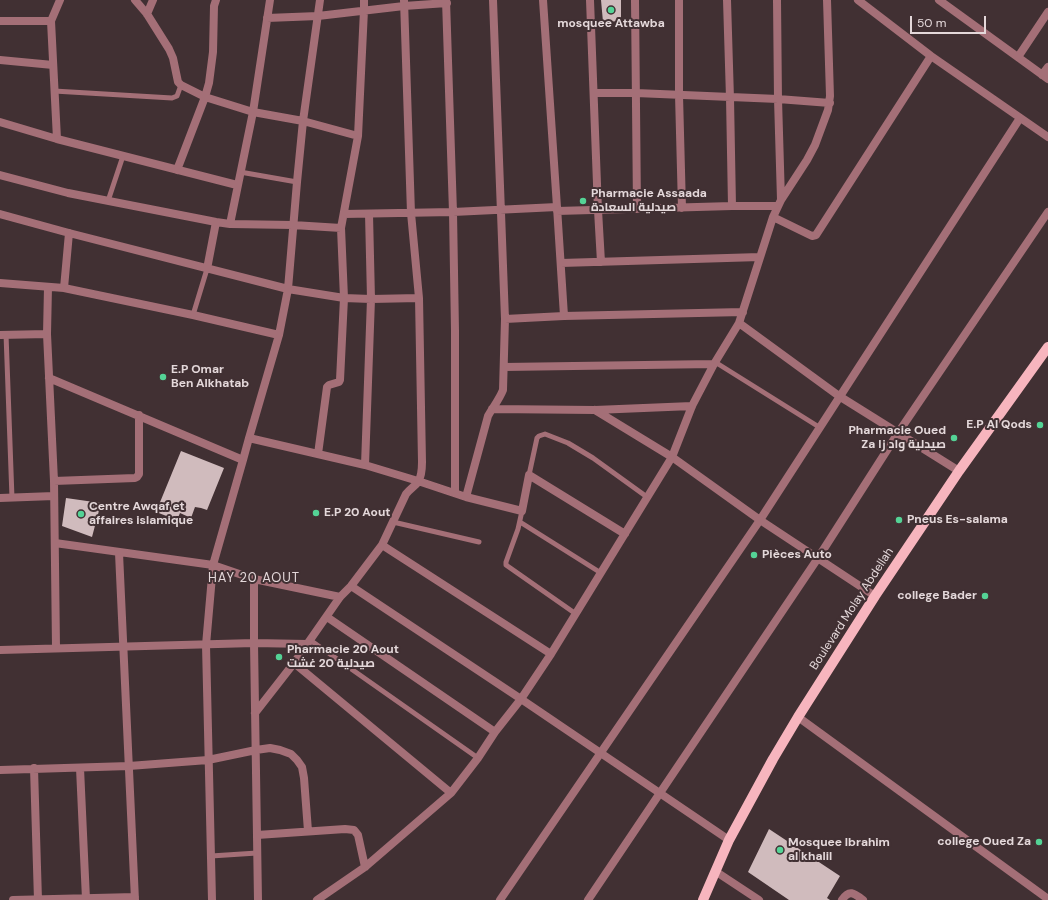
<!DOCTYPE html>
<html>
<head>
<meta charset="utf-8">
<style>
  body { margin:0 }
  #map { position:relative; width:1048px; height:900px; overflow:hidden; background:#413033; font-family:"DM Sans",sans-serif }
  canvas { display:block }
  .scale { position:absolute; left:910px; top:16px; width:76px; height:18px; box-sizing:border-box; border:2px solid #e4d8da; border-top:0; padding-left:5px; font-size:12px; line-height:14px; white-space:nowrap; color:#e4d8da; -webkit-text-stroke:3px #413033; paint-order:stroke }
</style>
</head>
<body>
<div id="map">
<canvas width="1048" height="900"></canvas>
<div class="scale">50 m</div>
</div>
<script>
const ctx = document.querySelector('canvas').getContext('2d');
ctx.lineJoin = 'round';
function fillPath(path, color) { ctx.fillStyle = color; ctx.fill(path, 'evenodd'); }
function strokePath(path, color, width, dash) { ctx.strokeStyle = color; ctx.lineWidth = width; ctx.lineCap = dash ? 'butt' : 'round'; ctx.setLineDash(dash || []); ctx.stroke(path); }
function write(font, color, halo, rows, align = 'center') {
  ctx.font = font + ' "DM Sans",Cairo,sans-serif'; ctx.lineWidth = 4; ctx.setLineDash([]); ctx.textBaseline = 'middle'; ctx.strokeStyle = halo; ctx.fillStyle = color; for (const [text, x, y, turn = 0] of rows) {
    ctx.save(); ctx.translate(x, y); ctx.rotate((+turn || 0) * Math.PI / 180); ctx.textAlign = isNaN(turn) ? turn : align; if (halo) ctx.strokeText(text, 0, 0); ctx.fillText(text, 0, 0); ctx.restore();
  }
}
fillPath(new Path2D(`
  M601,0H621V21L603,22Z
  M181,451L224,468L207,510L201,508L195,507L191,518L180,513L177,520L156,512Z
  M66,498L101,503L92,537L62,526Z
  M769,829L840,876L827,898L830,900H789L748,872Z`), '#d0bbbd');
strokePath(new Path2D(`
  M54,91L172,98L177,96L181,85
  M240,172L297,182
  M108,201L123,156
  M193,315L207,269
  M6,334L12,498
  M715,362L819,427
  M529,475L537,438L539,436L545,434L568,443L593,458L647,497
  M522,511L518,529L506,562V565L576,614
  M393,522L479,542
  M520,522L601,573
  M310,640L478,758
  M211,856L257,853`), '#a46f77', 5);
strokePath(new Path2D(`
  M135,0L147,14L169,49L173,58L178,82L181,85L205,97L253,112L303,121L358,136
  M320,0L303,121L297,182L288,289L279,335L249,438L243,460L213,565L254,579L340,597
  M446,0L453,212L455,331V493
  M543,0L557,207L564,316
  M590,0L598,210L601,262
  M635,0L637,209
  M679,0V95L682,208
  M727,0L730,98L732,206
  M777,0L778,99L781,200
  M858,0L931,56L1048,137
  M939,0L1048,79
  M147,14L153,0
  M267,18L318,16L404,6L447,3
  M0,21H51
  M1018,57L1048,12
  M0,60L53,65
  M1042,75L1048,67
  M594,93H636L778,99L830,103
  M0,122L57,139L237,185
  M57,139L51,21L60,0
  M177,170L205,97L209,83L213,52L214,6L216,0
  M0,175L68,193L216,222L230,224L293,225L341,228
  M557,211L732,206H778
  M0,214L69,233L288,289L344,298L371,299L419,298
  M344,214L453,212L557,207
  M773,217L812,236L816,235L931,56
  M230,224L253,112L270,0
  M561,263L760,257
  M207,269L216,222
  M0,283L64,288L193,315L279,335
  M48,287L47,334L54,481L56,648
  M64,288L69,233
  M505,319L564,316L743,312
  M739,323L839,396L959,471
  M0,335L47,334
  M504,367L714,364
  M49,378L243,460
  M492,409L595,410L692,406
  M595,410L672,457L760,520L875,596
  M249,438L365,465L418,481L466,497L522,511L529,475L625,534
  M318,454L327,387L329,385L339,382L340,380L344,298L341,228L358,136L364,10V0
  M365,465L371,299L369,214
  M54,481L135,478L137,477L139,474V415
  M466,497L488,416C493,407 499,400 503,390L505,319L493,0
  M0,498L54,496
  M55,543L213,565L206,645L212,900
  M382,545L551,654
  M119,553L135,900
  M254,579V643L258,900
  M351,586L521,699L729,840
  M327,617L495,732
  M0,650L254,643L307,644
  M294,663L451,793
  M255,713L294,663L340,597L351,586L382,545L406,494C410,489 415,486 418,482C422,476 422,468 422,462L419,298L411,213L404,0
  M798,717L1048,899
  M34,768L38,900
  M80,768L86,899
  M0,770L129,766L208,760L256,750L270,748L280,750L291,754L297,760L302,767L304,778L308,831
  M257,835L345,829L354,830L358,835L365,867
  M715,871L759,900
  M13,900L135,897
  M317,900L365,867L451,793L478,758L495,732L521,699L551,654L672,457L692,406L714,364L739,323L773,217L781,200L807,160L815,145L828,110L830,96L827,0
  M500,900L760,520L1020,118
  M588,900L818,558L898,433L1048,212
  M842,900C849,889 854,893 863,900`), '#a46f77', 8);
strokePath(new Path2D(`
  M703,900L729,840L773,759L798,717L875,596L959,471L1048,347`), '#f7b5be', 10);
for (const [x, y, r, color] of [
  [611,10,4,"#54d396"],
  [583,201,4,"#54d396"],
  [163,377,4,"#54d396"],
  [1040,425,4,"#54d396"],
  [954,438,4,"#54d396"],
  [316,513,4,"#54d396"],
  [81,514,4,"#54d396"],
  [899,520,4,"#54d396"],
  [754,555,4,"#54d396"],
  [985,596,4,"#54d396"],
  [279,657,4,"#54d396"],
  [1039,842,4,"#54d396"],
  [780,850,4,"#54d396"]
]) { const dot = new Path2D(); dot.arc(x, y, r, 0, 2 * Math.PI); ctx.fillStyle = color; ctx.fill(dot); strokePath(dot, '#413033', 1.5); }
write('bold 12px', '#e4d8da', '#413033', [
  ["mosquee Attawba",611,24,"center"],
  ["Pharmacie Assaada",591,194],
  ["صيدلية السعادة",591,208],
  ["E.P Omar",171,370],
  ["Ben Alkhatab",171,384],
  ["E.P Al Qods",1032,425,"right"],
  ["Pharmacie Oued",946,431,"right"],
  ["Za صيدلية واد زا",946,445,"right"],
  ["Centre Awqaf et",89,507],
  ["affaires islamique",89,521],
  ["E.P 20 Aout",324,513],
  ["Pneus Es-salama",907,520],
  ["Pièces Auto",762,555],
  ["college Bader",977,596,"right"],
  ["Pharmacie 20 Aout",287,650],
  ["صيدلية 20 غشت",287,664],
  ["college Oued Za",1031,842,"right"],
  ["Mosquee Ibrahim",788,843],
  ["al khalil",788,857]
], 'left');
write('12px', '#e4d8da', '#413033', [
  ["Boulevard Molay Abdellah",852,609,-57]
]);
ctx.letterSpacing = '1px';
write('13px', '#e4d8da', '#413033', [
  ["HAY 20 AOUT",254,579]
]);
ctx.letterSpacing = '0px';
</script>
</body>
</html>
